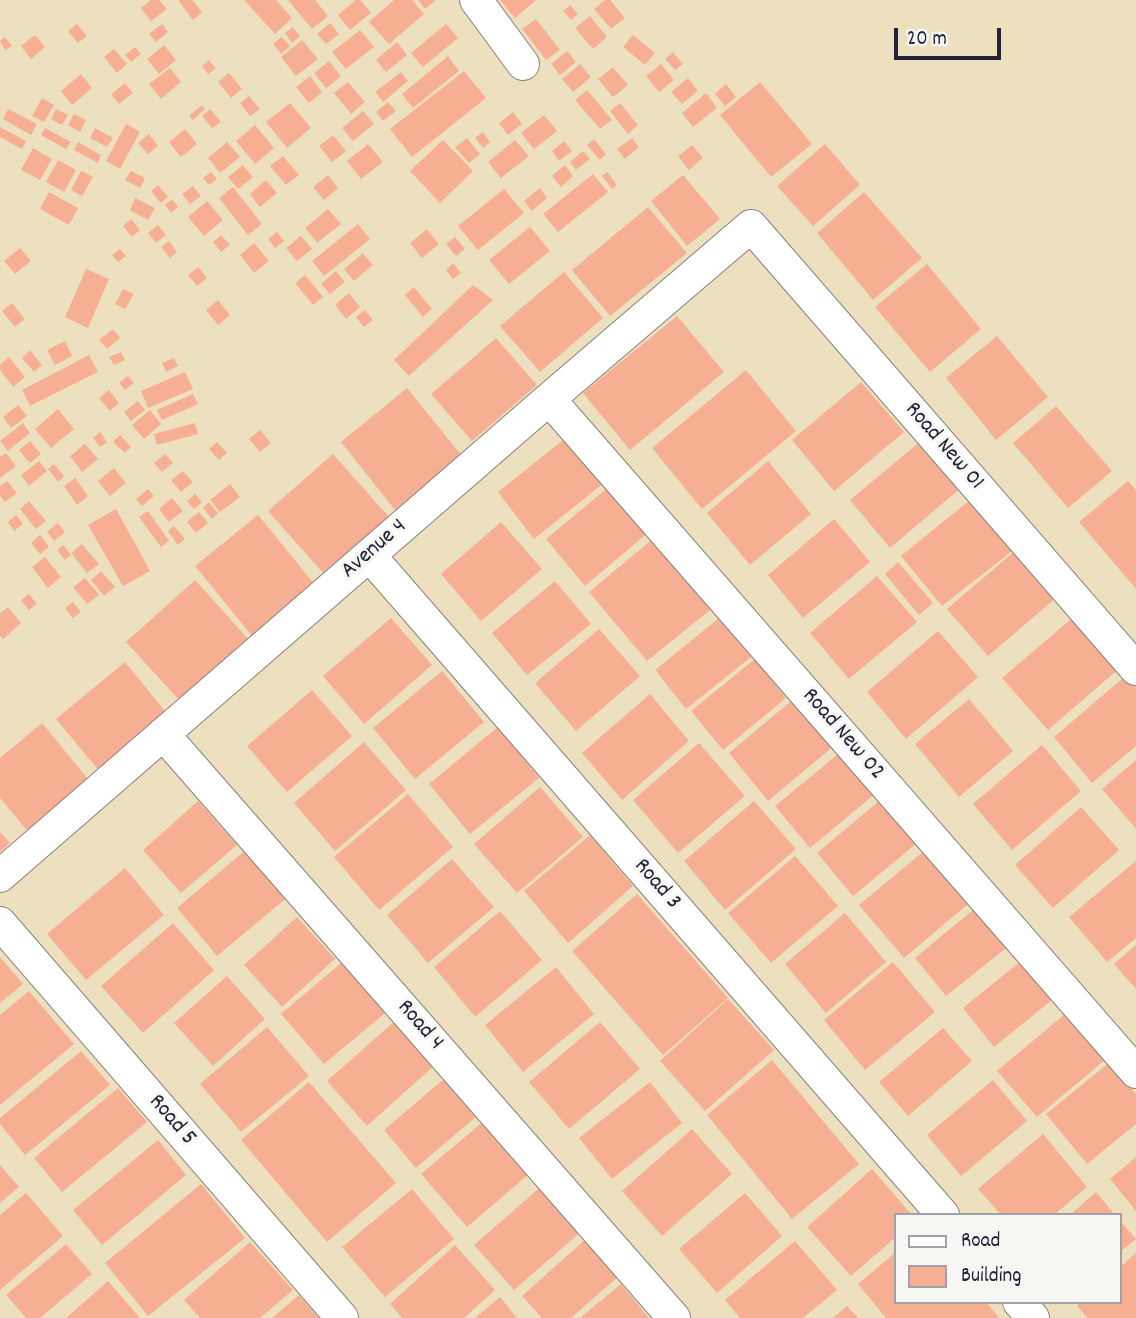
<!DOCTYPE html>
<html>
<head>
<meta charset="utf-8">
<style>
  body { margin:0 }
  #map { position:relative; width:1136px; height:1318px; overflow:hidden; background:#ede0bf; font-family:Dekko,sans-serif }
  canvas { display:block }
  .legend { position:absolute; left:894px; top:1213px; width:228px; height:91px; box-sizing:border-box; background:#f6f6f2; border:2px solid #a1a1a9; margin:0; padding:9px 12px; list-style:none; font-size:21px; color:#22223b }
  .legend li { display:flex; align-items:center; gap:14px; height:35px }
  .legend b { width:35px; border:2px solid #a1a1a9 }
  .scale { position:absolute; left:894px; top:28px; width:107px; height:32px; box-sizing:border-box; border:4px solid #22223b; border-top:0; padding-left:9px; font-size:21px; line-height:24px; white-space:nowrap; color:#22223b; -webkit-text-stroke:5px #f6f6f2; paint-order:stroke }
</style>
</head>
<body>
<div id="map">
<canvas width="1136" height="1318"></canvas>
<ul class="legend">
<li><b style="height:9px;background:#fff"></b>Road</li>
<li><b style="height:19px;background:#f6af92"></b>Building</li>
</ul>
<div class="scale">20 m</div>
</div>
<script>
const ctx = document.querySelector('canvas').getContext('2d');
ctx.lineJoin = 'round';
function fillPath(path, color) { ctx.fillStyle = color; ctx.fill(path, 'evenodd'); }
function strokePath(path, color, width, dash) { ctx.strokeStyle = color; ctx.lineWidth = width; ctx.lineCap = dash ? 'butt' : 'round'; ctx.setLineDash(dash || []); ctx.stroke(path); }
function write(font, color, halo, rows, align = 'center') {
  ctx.font = font + ' Dekko,sans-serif'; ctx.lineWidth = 6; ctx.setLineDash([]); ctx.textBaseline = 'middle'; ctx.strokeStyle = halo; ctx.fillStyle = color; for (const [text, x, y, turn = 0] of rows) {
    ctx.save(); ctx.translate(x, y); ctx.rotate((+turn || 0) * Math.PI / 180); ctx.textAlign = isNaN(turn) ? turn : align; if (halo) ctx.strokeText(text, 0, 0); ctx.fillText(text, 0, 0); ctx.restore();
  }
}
fillPath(new Path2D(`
  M151,0H159L167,9L151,21L141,8Z
  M178,0H192L202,12L193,20Z
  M244,0H276L292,18L275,34Z
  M288,0H315L328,16L312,29Z
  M356,0H360L371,13L350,30L338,15Z
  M394,0H412L424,14L389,44L369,22Z
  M418,0H436L425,9Z
  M500,0H536L515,18Z
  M605,0H610L625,18L611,29L594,9Z
  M570,5L578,14L571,20L563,11Z
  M590,16L607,37L593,49L575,28Z
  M536,19L560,50L546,60L522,29Z
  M330,23L339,34L326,44L317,34Z
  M77,24L87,36L78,43L68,31Z
  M162,24L168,32L156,42L149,34Z
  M446,24L458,38L423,67L411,53Z
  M293,27L300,36L292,43L285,33Z
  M360,30L374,47L346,69L332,52Z
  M35,35L45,47L31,59L21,46Z
  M633,35L655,53L645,65L623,47Z
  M5,37L12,46L5,50L0,41Z
  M282,37L290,46L281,54L273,44Z
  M302,40L318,59L296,76L281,57Z
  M397,42L407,55L386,72L376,60Z
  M164,45L176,60L159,74L147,59Z
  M135,47L141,54L131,62L125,55Z
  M114,49L127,64L117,73L104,57Z
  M567,51L576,62L560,75L551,64Z
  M673,52L683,64L675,70L665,59Z
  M448,56L459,71L413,108L402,94Z
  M209,60L216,68L208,74L202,66Z
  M329,61L341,76L326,88L314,73Z
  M580,64L591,77L573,92L562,79Z
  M661,64L674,80L659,92L646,76Z
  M613,67L628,85L613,97L598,79Z
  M170,68L181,82L161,99L149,84Z
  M464,71L486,98L412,157L390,129Z
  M401,72L408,81L383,102L375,92Z
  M229,73L242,89L231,98L218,82Z
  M81,74L92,88L72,105L61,91Z
  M310,76L322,92L309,103L296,87Z
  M688,78L698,91L682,104L671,92Z
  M348,82L365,102L351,114L334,93Z
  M760,82L812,144L771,177L720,115Z
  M125,83L133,93L119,104L111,94Z
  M726,84L736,97L725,106L715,94Z
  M587,90L612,120L600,129L575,100Z
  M706,93L717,108L693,127L682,113Z
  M249,96L260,109L250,116L240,103Z
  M42,98L54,105L44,122L32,116Z
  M388,102L396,111L383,121L376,112Z
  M290,103L311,128L287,148L266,122Z
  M620,103L638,125L628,134L610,111Z
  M202,105L205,109L193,120L189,116Z
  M8,109L37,124L31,135L3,119Z
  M56,109L68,115L62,125L51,119Z
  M210,109L221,122L212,128L202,116Z
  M363,111L374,124L353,141L342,128Z
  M513,112L522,124L508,135L499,123Z
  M74,114L86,120L80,132L68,125Z
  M544,115L557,131L534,149L521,133Z
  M126,124L140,132L120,169L106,161Z
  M255,125L274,148L255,164L236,141Z
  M0,127L26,141L22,149L0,137Z
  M45,128L71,142L66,149L41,135Z
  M95,128L113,138L107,147L90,138Z
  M185,129L197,144L181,157L169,142Z
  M483,132L490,142L483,148L475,138Z
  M149,134L158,146L148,154L138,143Z
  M333,135L346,151L332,162L319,146Z
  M467,138L480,154L469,163L455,147Z
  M632,138L639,147L625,159L617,149Z
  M594,139L606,154L600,160L587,145Z
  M443,140L473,171L440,203L410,171Z
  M515,140L529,156L501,178L488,162Z
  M564,141L572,151L559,161L552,151Z
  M78,142L101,155L98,163L74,150Z
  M227,142L240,157L220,173L208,158Z
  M368,144L383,162L361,179L347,161Z
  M825,144L860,185L813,226L777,186Z
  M692,145L703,158L689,170L678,156Z
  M33,148L52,159L40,180L21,170Z
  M583,151L590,159L576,170L570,162Z
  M283,156L299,175L286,185L270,166Z
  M58,160L76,170L64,192L46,182Z
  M243,165L253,177L238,189L228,177Z
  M565,165L573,176L561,187L552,176Z
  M81,171L93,177L82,196L71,190Z
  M131,171L145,178L140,188L125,180Z
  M211,172L217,179L209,185L203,178Z
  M607,172L617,185L612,189L602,176Z
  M593,174L608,192L558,232L543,214Z
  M328,175L338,188L324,200L313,187Z
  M683,175L720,219L687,246L651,201Z
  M266,180L277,193L260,207L250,194Z
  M158,185L168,197L161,203L151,191Z
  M193,186L201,196L190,204L182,194Z
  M233,187L262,224L248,235L219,198Z
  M540,188L547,198L532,211L524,201Z
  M504,189L524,213L478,250L458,226Z
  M49,192L78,208L69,225L40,209Z
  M864,192L922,258L873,300L817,233Z
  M135,198L155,208L148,220L130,210Z
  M172,199L178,207L171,213L165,205Z
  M207,201L223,220L204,236L188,217Z
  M648,207L687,253L610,316L572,270Z
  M328,209L341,224L317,243L305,228Z
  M131,219L140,230L132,237L123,226Z
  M358,224L370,239L324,276L312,261Z
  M158,225L166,235L156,243L148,233Z
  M530,227L550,251L509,284L489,260Z
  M427,229L439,244L422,258L410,243Z
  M277,232L284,241L275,248L268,239Z
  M221,235L230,245L221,252L213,242Z
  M301,236L312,249L297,261L286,248Z
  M455,237L465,249L456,256L446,244Z
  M169,241L177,252L170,258L161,247Z
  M254,243L269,261L254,273L240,255Z
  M20,248L31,261L15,274L4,261Z
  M120,249L126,256L118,262L112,255Z
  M363,253L373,265L354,281L344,269Z
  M453,263L461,273L453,279L446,270Z
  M927,264L981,329L930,372L875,307Z
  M198,267L207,278L197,286L188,275Z
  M86,269L109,279L88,328L65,317Z
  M336,271L345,282L330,294L321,284Z
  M564,272L603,318L540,372L500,326Z
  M305,275L323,297L313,305L295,283Z
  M473,285L493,300L409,376L394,360Z
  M414,287L432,309L423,317L405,295Z
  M123,289L134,294L125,309L115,304Z
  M349,293L360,307L346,319L335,305Z
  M218,300L230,315L218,325L206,310Z
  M12,303L25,319L15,327L2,311Z
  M365,310L373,320L364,327L356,317Z
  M677,316L724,372L630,450L583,393Z
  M113,329L120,338L107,349L99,340Z
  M997,336L1048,397L996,440L946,378Z
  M496,338L537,385L472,441L431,394Z
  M65,341L72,356L55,365L47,350Z
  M30,350L42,365L34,372L22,358Z
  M121,352L125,360L114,365L109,357Z
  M89,355L98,372L30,406L22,390Z
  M9,357L25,377L13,387L0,370V365Z
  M174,358L178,366L166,372L162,363Z
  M746,370L796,431L702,509L652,448Z
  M185,372L193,389L148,408L141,391Z
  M128,376L134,383L125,390L119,383Z
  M861,382L904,432L834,491L792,440Z
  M407,388L462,456L395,510L341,442Z
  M109,390L119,403L110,411L99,398Z
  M193,394L198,404L162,420L157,410Z
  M138,401L145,410L131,421L124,412Z
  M18,405L27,416L11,428L3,417Z
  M1056,406L1112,471L1068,508L1013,443Z
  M58,409L74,429L51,448L35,429Z
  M150,410L161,424L144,439L132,425Z
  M23,423L30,433L8,451L0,441Z
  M195,423L198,434L157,445L154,434Z
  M260,430L271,443L260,452L249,439Z
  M100,432L107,442L100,447L93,438Z
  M120,435L131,447L125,453L113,442Z
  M568,436L605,482L534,539L498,492Z
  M922,440L962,487L890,548L850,500Z
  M30,441L41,454L30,463L19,450Z
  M217,442L227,453L219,460L209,449Z
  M85,444L98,459L82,472L70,456Z
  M6,453L16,466L0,478V457Z
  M165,454L173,463L162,472L154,463Z
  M333,454L389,517L324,574L268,511Z
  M39,461L47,471L29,486L21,475Z
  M768,461L811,514L750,565L707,513Z
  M54,464L64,476L58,482L48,469Z
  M114,468L126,483L110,496L98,481Z
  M183,471L193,482L181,492L171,480Z
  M75,478L88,496L77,505L64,486Z
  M7,481L17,493L5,502L0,496V486Z
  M1128,481L1136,490V589L1079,522Z
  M230,484L240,497L220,512L210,500Z
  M611,485L650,531L585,586L546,539Z
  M148,489L154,496L142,506L136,499Z
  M195,494L202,502L194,509L187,501Z
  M172,498L183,511L169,522L159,509Z
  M970,500L1012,551L942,606L901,556Z
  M29,501L46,521L36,529L20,509Z
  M209,502L218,513L212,519L203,508Z
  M116,509L150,571L123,586L88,525Z
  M148,511L169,541L161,547L139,517Z
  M199,512L208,523L196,533L187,522Z
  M16,515L23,524L14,531L8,522Z
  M258,515L316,586L253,637L195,566Z
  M834,519L870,562L803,618L768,575Z
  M501,522L542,569L481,621L441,574Z
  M58,523L65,532L54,541L47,532Z
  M174,526L185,539L178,545L168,531Z
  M40,535L49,547L40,554L31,543Z
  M655,537L715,606L647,661L589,592Z
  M82,544L99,564L87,573L71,553Z
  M63,545L71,555L65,560L57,550Z
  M1016,550L1056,598L988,656L947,609Z
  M45,557L61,577L48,588L32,567Z
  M898,562L933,603L919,615L885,574Z
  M101,571L115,587L104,596L91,580Z
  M877,576L917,622L849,679L810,633Z
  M85,578L99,595L87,604L73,587Z
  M195,580L249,640L181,702L126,642Z
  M555,581L591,624L527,675L492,633Z
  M29,594L37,604L29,610L21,600Z
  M73,602L81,612L73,618L65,608Z
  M8,607L21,623L3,639L0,636V613Z
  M1076,615L1121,667L1048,730L1002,678Z
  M391,618L432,665L364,724L323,676Z
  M719,618L751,657L686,709L655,670Z
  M599,629L640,676L576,731L535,683Z
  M938,631L978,677L906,739L867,692Z
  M755,659L786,698L723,750L691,711Z
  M125,662L168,715L100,772L56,719Z
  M442,671L484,722L415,779L373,728Z
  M1130,672L1136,679V746L1092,783L1054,737Z
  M312,690L352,736L287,792L247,746Z
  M650,694L689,741L622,800L582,753Z
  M797,696L836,744L768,801L729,753Z
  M969,699L1013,751L959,797L915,744Z
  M42,723L92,784L30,834L0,798V758Z
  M498,727L539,778L470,834L429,784Z
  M364,742L406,790L335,851L294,803Z
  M699,743L745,796L678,853L633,800Z
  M1042,745L1081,791L1012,850L973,804Z
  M842,751L876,793L810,848L775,806Z
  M1136,760V829L1102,789Z
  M540,787L583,837L517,893L474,844Z
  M408,794L453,847L379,910L334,857Z
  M886,795L922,839L853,896L817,853Z
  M198,801L237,845L181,893L143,850Z
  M754,801L796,849L725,910L684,861Z
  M1081,807L1119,850L1053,908L1015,865Z
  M0,832L10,843L0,852Z
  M590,835L633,886L568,943L524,891Z
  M930,846L974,899L904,958L859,905Z
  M248,848L289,896L217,956L177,908Z
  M795,856L838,906L771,963L728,913Z
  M452,859L494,907L428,963L387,915Z
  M1136,861V938L1107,962L1069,917Z
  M125,868L164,915L86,980L47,934Z
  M637,894L728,998L663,1055L572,951Z
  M979,905L1010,945L946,996L915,958Z
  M500,911L542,960L475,1017L434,967Z
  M845,913L886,962L826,1013L785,964Z
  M297,917L335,959L282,1007L244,965Z
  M173,923L214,970L143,1033L101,986Z
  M1136,945V989L1114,964Z
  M1027,956L1058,995L994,1047L963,1008Z
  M0,957L23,984L0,1003Z
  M347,958L390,1009L324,1064L281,1014Z
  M893,962L935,1012L865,1070L824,1020Z
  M556,967L594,1014L523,1072L485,1025Z
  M227,976L265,1019L213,1066L174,1023Z
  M29,991L74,1044L0,1105V1015Z
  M728,999L774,1050L705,1111L660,1061Z
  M1066,1013L1105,1060L1037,1117L997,1071Z
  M397,1019L436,1064L367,1126L327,1081Z
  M600,1022L640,1069L569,1129L529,1082Z
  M267,1027L309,1076L241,1132L200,1084Z
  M943,1028L972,1061L908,1116L879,1082Z
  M81,1051L110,1085L25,1155L0,1124V1118Z
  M772,1060L859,1164L792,1219L707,1115Z
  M1110,1062L1136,1094V1124L1087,1164L1046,1114Z
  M445,1078L477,1116L416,1168L384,1130Z
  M993,1080L1027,1121L961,1176L927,1135Z
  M309,1082L396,1183L327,1242L241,1140Z
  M650,1082L682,1123L612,1179L579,1138Z
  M118,1088L147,1122L62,1192L34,1158Z
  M491,1115L536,1168L467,1227L421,1174Z
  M692,1129L732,1174L662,1236L622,1191Z
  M1043,1134L1087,1187L1054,1215H1001L978,1189Z
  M158,1140L186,1175L102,1245L73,1210Z
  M1136,1157V1211L1110,1179Z
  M0,1165L19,1187L0,1203Z
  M872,1169L912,1215H896V1237L851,1276L807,1227Z
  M201,1184L245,1238L148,1316L105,1263Z
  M544,1184L584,1229L514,1290L474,1245Z
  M412,1189L454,1239L385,1297L342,1247Z
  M1096,1192L1115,1215H1070Z
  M26,1193L63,1236L0,1290V1215Z
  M745,1193L782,1236L717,1293L679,1249Z
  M1120,1221L1136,1239L1120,1252Z
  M587,1238L619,1276L571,1318H542L522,1296Z
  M795,1241L837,1290L803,1318H740L725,1300Z
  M250,1242L293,1290L260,1318H200L184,1300Z
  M66,1244L92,1274L40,1318H26L6,1295Z
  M455,1245L495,1290L464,1318H402L390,1304Z
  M896,1252V1302H986L999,1318H886L858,1284Z
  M1136,1253V1318H1088L1077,1306L1081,1302H1120V1267Z
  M108,1281L140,1318H66Z
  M621,1284L649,1318H580Z
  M299,1295L319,1318H272Z
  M500,1297L517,1318H475Z
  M847,1306L858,1318H833Z`), '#f6af92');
const street = new Path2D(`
  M476,0L523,64
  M549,399L1136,1072
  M369,555L943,1215
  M163,734L674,1318
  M0,876L549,399L751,226L1136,669
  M0,923L342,1318
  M1019,1302L1033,1318`);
strokePath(street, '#88817d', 34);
strokePath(street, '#fff', 32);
write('23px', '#22223b', '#f6f6f2', [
  ["Road New 01",943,447,49],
  ["Avenue 4",375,550,-41],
  ["Road New 02",842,735,49],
  ["Road 3",656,885,49],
  ["Road 4",419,1026,49],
  ["Road 5",171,1121,49]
]);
</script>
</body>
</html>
